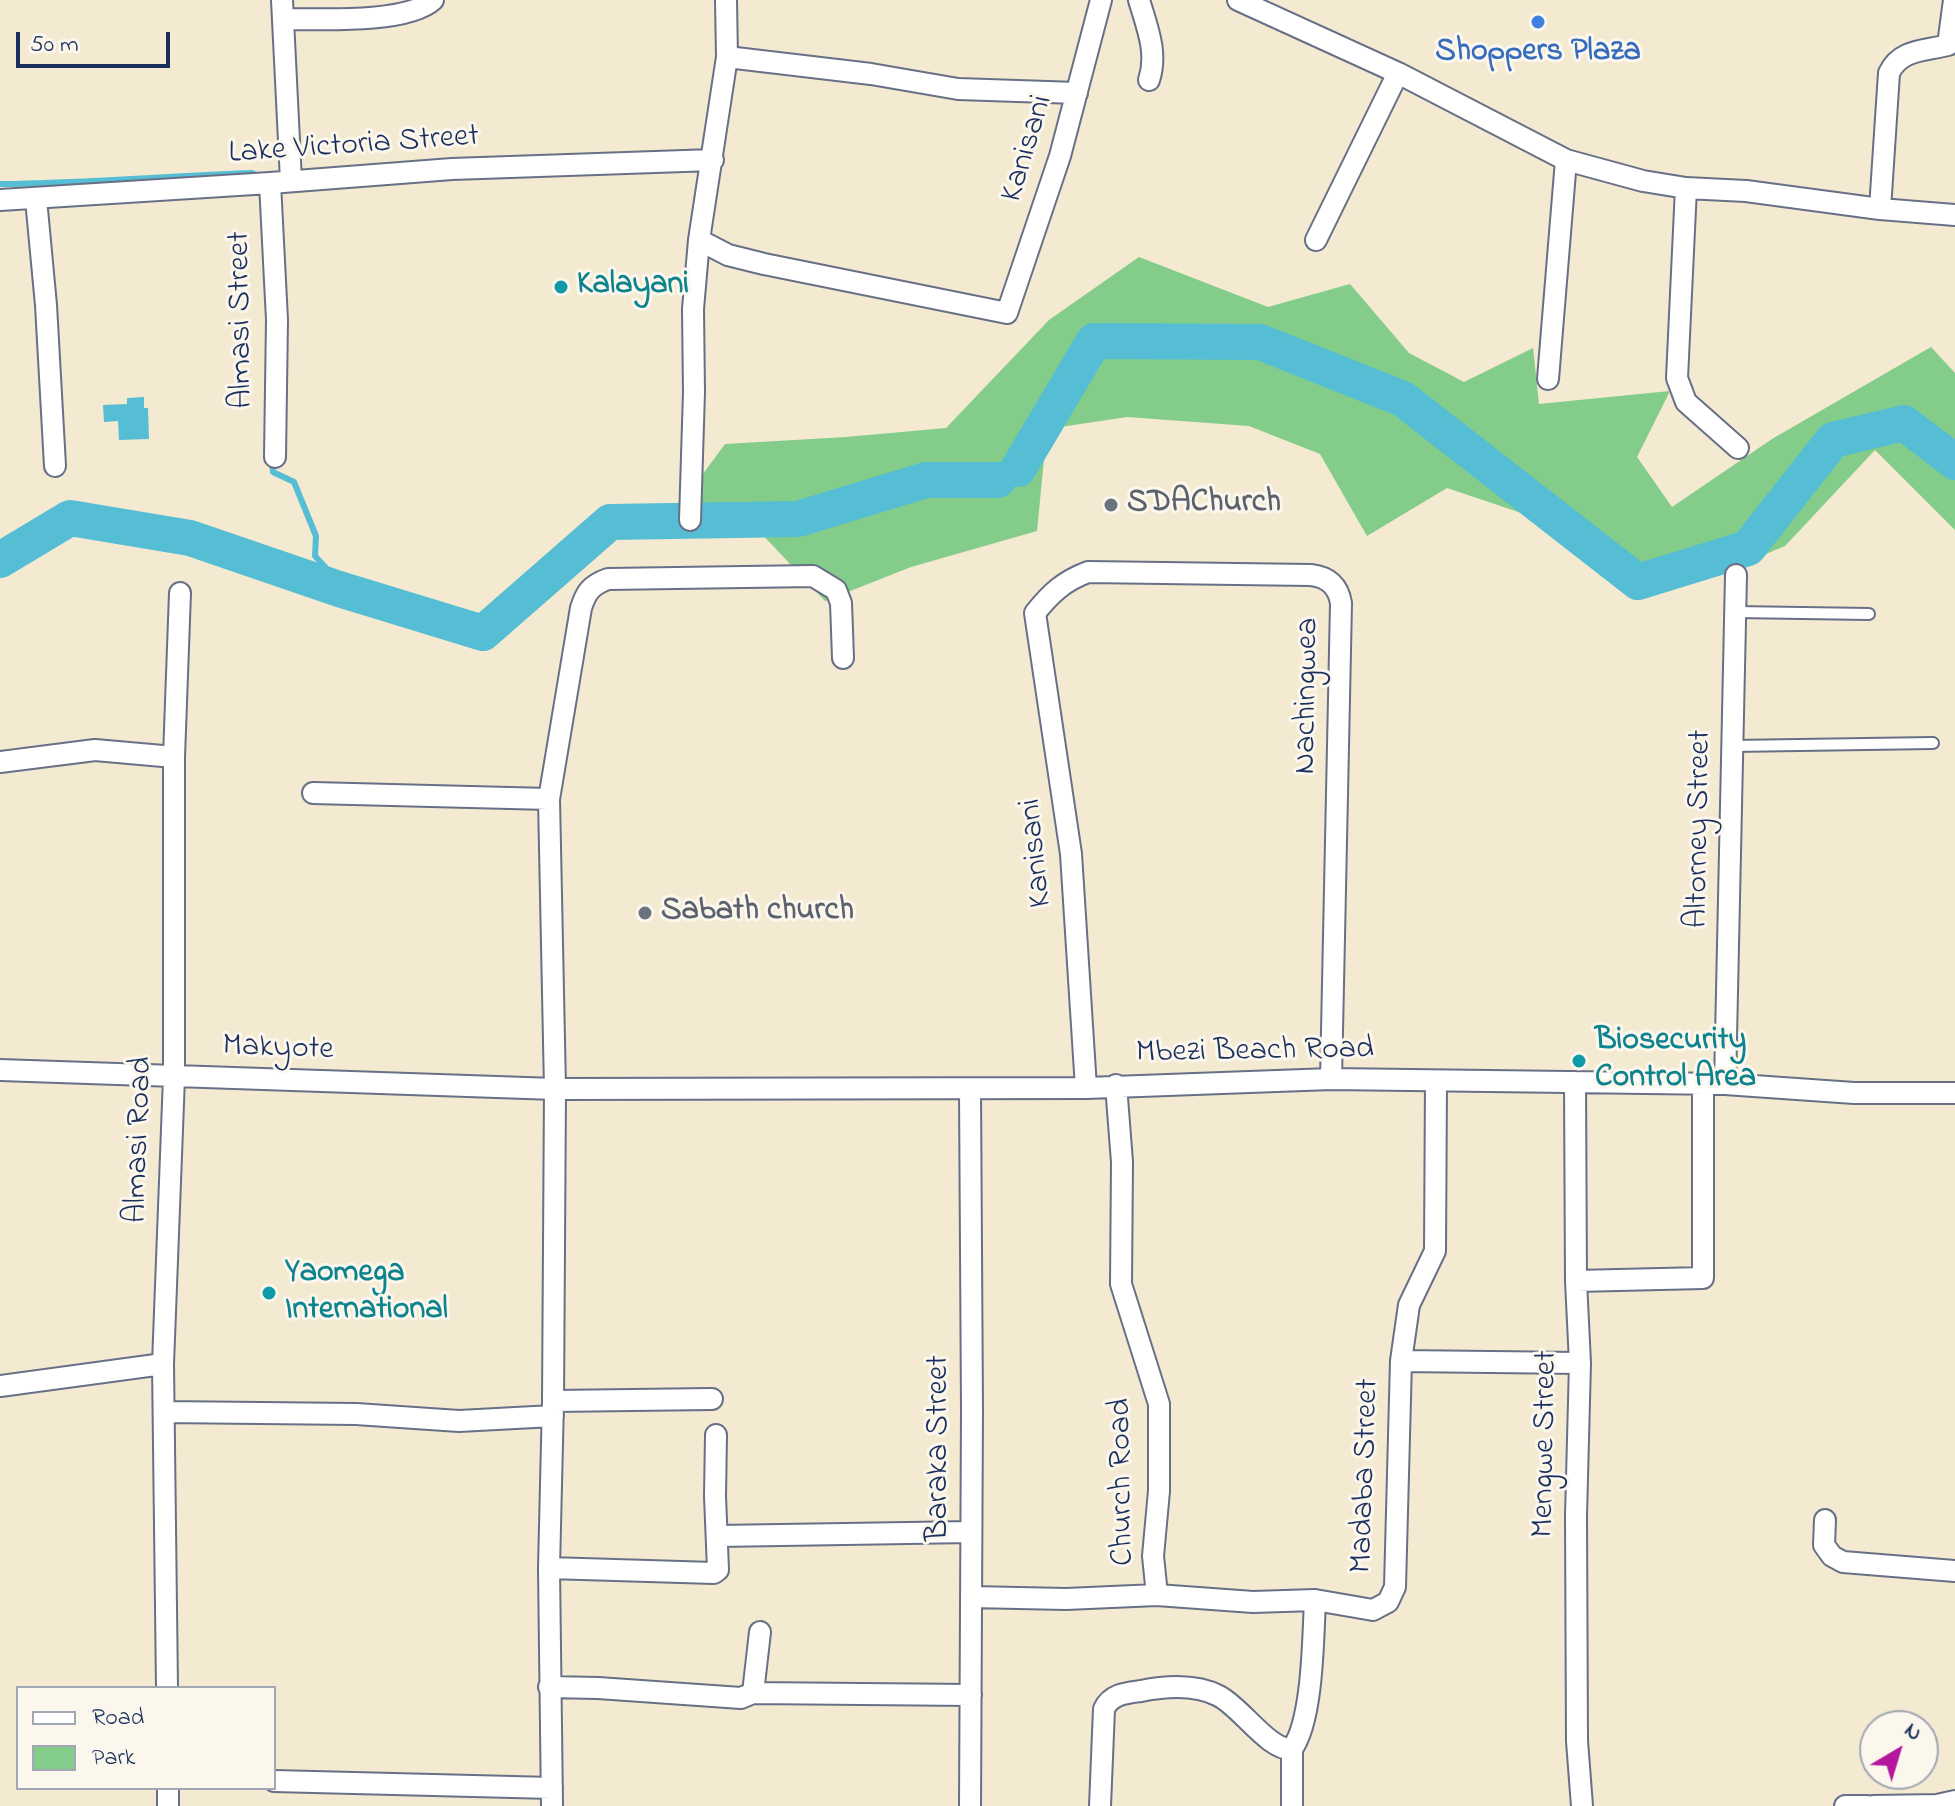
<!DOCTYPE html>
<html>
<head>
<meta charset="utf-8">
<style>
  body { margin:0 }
  #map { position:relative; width:1955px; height:1806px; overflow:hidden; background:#f4e9d1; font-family:"Indie Flower",sans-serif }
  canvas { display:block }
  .legend { position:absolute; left:16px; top:1686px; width:260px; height:104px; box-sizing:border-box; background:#fbf7ec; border:2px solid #a1a7b3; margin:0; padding:10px 14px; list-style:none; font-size:24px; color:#1b2f5e }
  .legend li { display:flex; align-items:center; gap:16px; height:40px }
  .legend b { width:40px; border:2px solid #a1a7b3 }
  .north { position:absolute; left:1859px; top:1710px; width:80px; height:80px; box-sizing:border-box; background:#fbf7ec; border:2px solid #a1a7b3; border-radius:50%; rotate:38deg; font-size:22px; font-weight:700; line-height:32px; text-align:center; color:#1b2f5e }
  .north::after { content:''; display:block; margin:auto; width:28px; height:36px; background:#b5179e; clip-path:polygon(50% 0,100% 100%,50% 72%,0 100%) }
  .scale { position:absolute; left:16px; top:32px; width:154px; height:36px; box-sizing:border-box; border:4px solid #1b2f5e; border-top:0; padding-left:10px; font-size:24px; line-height:28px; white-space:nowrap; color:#1b2f5e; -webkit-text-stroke:6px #fbf7ec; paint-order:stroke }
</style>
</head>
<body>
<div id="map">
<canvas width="1955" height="1806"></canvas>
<ul class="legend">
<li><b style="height:10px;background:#fff"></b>Road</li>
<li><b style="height:22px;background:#83cc89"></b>Park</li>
</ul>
<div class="north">N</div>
<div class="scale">50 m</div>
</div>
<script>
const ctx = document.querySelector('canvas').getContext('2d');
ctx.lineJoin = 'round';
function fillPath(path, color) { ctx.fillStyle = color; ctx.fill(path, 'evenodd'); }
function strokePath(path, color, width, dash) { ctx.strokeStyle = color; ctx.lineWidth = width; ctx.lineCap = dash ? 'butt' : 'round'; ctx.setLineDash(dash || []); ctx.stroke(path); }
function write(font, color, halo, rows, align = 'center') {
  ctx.font = font + ' "Indie Flower",sans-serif'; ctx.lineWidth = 6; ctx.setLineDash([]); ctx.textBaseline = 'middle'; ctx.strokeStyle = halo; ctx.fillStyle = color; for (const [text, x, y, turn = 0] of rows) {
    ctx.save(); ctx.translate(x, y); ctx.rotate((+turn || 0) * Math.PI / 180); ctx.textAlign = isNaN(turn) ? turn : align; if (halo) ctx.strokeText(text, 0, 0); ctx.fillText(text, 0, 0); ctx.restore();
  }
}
fillPath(new Path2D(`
  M1139,257L1268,307L1350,284L1409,353L1464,382L1533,348L1539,404L1670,391L1637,457L1672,507L1772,439L1931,347L1955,373V530L1875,450L1785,546L1709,578L1643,591L1560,526L1447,488L1367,536L1320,454L1249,426L1127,417L1047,429L1037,531L911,567L825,601L759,531L658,535L725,444L846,437L946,428L1049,320Z`), '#83cc89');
fillPath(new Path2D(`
  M144,397V408H148L149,439L119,440L118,421L104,422L103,405L127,404V398Z`), '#56bed4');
strokePath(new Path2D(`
  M0,184C84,183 168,176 252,173L261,177
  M272,460L273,472L294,482L316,536L315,556L326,568L339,589`), '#56bed4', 6);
strokePath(new Path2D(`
  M1018,469L1094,341L1260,342L1403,399L1638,582L1748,548L1833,440L1904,423L1955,462
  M0,560L70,518L190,538L339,589L483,633L610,522L798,519L926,480H998`), '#56bed4', 36);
const service = new Path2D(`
  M1735,612L1869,614
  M1732,746L1933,743`);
const minor = new Path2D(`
  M282,0L291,181
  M1139,0C1147,27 1158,53 1149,80
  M1238,0L1398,73L1566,160L1643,181L1686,188L1746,191L1880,209L1955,215
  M283,19C319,19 407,24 433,0
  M727,57L871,74L958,89L1077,93
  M270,183L277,320L275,457
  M1686,188L1677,378L1686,402L1738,448
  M36,199L46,305L55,466
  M0,200L270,183L452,169L713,160
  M1880,209L1889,73C1900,49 1925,51 1948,45L1954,0
  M699,240L728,255L764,264L1007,313L1060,156L1101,0
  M1316,240L1398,73
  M1548,379L1566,160
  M690,520L694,392L693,309L699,240L727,57L726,0
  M0,762L95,750L174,757
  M313,793L549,799
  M0,1070L555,1089L1086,1088L1331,1079L1725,1084L1854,1093H1955
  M1575,1082L1576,1281L1580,1363L1576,1516L1577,1741L1582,1806
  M1725,1084L1736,575
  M1116,1085L1122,1162L1121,1284L1159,1404V1491L1153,1556L1157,1595
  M1086,1088L1071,854L1035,613C1051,593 1064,581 1088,572L1311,575C1328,577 1338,586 1341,603L1331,1079
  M970,1090L972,1410L970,1806
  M1576,1281L1703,1278V1084
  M1401,1361L1580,1363
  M0,1386L163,1364
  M553,1401L712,1399
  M164,1412L356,1414L459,1421L553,1416
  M1825,1520L1824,1545L1832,1556L1843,1562L1955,1571
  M718,1536L971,1532
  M549,1568L714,1573L718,1570L715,1496L716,1435
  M971,1597L1066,1599L1157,1595L1253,1602L1315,1600L1373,1610L1388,1602L1395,1587L1401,1361L1409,1305L1435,1251L1436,1081
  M549,1687L598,1688L741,1698L753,1693L760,1632
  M167,1688L163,1364L174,1077V757L180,593
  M753,1693L971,1695
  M1292,1749V1806
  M274,1781L552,1788
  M168,1788V1806
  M552,1806L549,1568L553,1401L555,1089L549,799L581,608C586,592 591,585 608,579L813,576L836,590L841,603L843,658
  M1100,1806L1104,1709C1111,1694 1126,1693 1141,1691C1166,1686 1196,1684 1219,1696C1242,1708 1269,1751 1292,1749C1313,1720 1313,1638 1315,1600
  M1845,1806H1867
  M1873,1806L1937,1805L1955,1801`);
strokePath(service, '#677086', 14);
strokePath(minor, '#677086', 24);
strokePath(service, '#fff', 10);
strokePath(minor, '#fff', 20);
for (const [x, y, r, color] of [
  [1538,22,8,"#3f7fe0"],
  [561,287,8,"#0f9aa8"],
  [1111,505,8,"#6b7280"],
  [645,913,8,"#6b7280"],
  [1579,1061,8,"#0f9aa8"],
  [269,1293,8,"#0f9aa8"]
]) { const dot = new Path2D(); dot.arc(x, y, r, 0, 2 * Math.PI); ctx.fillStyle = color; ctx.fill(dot); strokePath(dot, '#fbf7ec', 3); }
write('bold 32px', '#366cbe', '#fbf7ec', [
  ["Shoppers Plaza",1538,54]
]);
write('32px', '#1b2f5e', '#fbf7ec', [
  ["Lake Victoria Street",354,147,-4],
  ["Kanisani",1029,149,-73],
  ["Almasi Street",243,320,-91],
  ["Nachingwea",1309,696,-89],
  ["Altorney Street",1701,829,-89],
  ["Kanisani",1038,853,-96],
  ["Makyote",278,1050,2],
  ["Mbezi Beach Road",1255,1053,-1],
  ["Almasi Road",141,1140,-88],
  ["Mengwe Street",1547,1444,-89],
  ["Baraka Street",941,1448,-90],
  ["Madaba Street",1367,1476,-88],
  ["Church Road",1124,1482,-91]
]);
write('bold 32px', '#0d838f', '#fbf7ec', [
  ["Kalayani",577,287],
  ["Biosecurity",1595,1043],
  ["Control Area",1595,1080],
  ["Yaomega",285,1275],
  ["International",285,1312]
], 'left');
write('bold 32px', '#5b616d', '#fbf7ec', [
  ["SDAChurch",1127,505],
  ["Sabath church",661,913]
], 'left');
</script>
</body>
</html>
